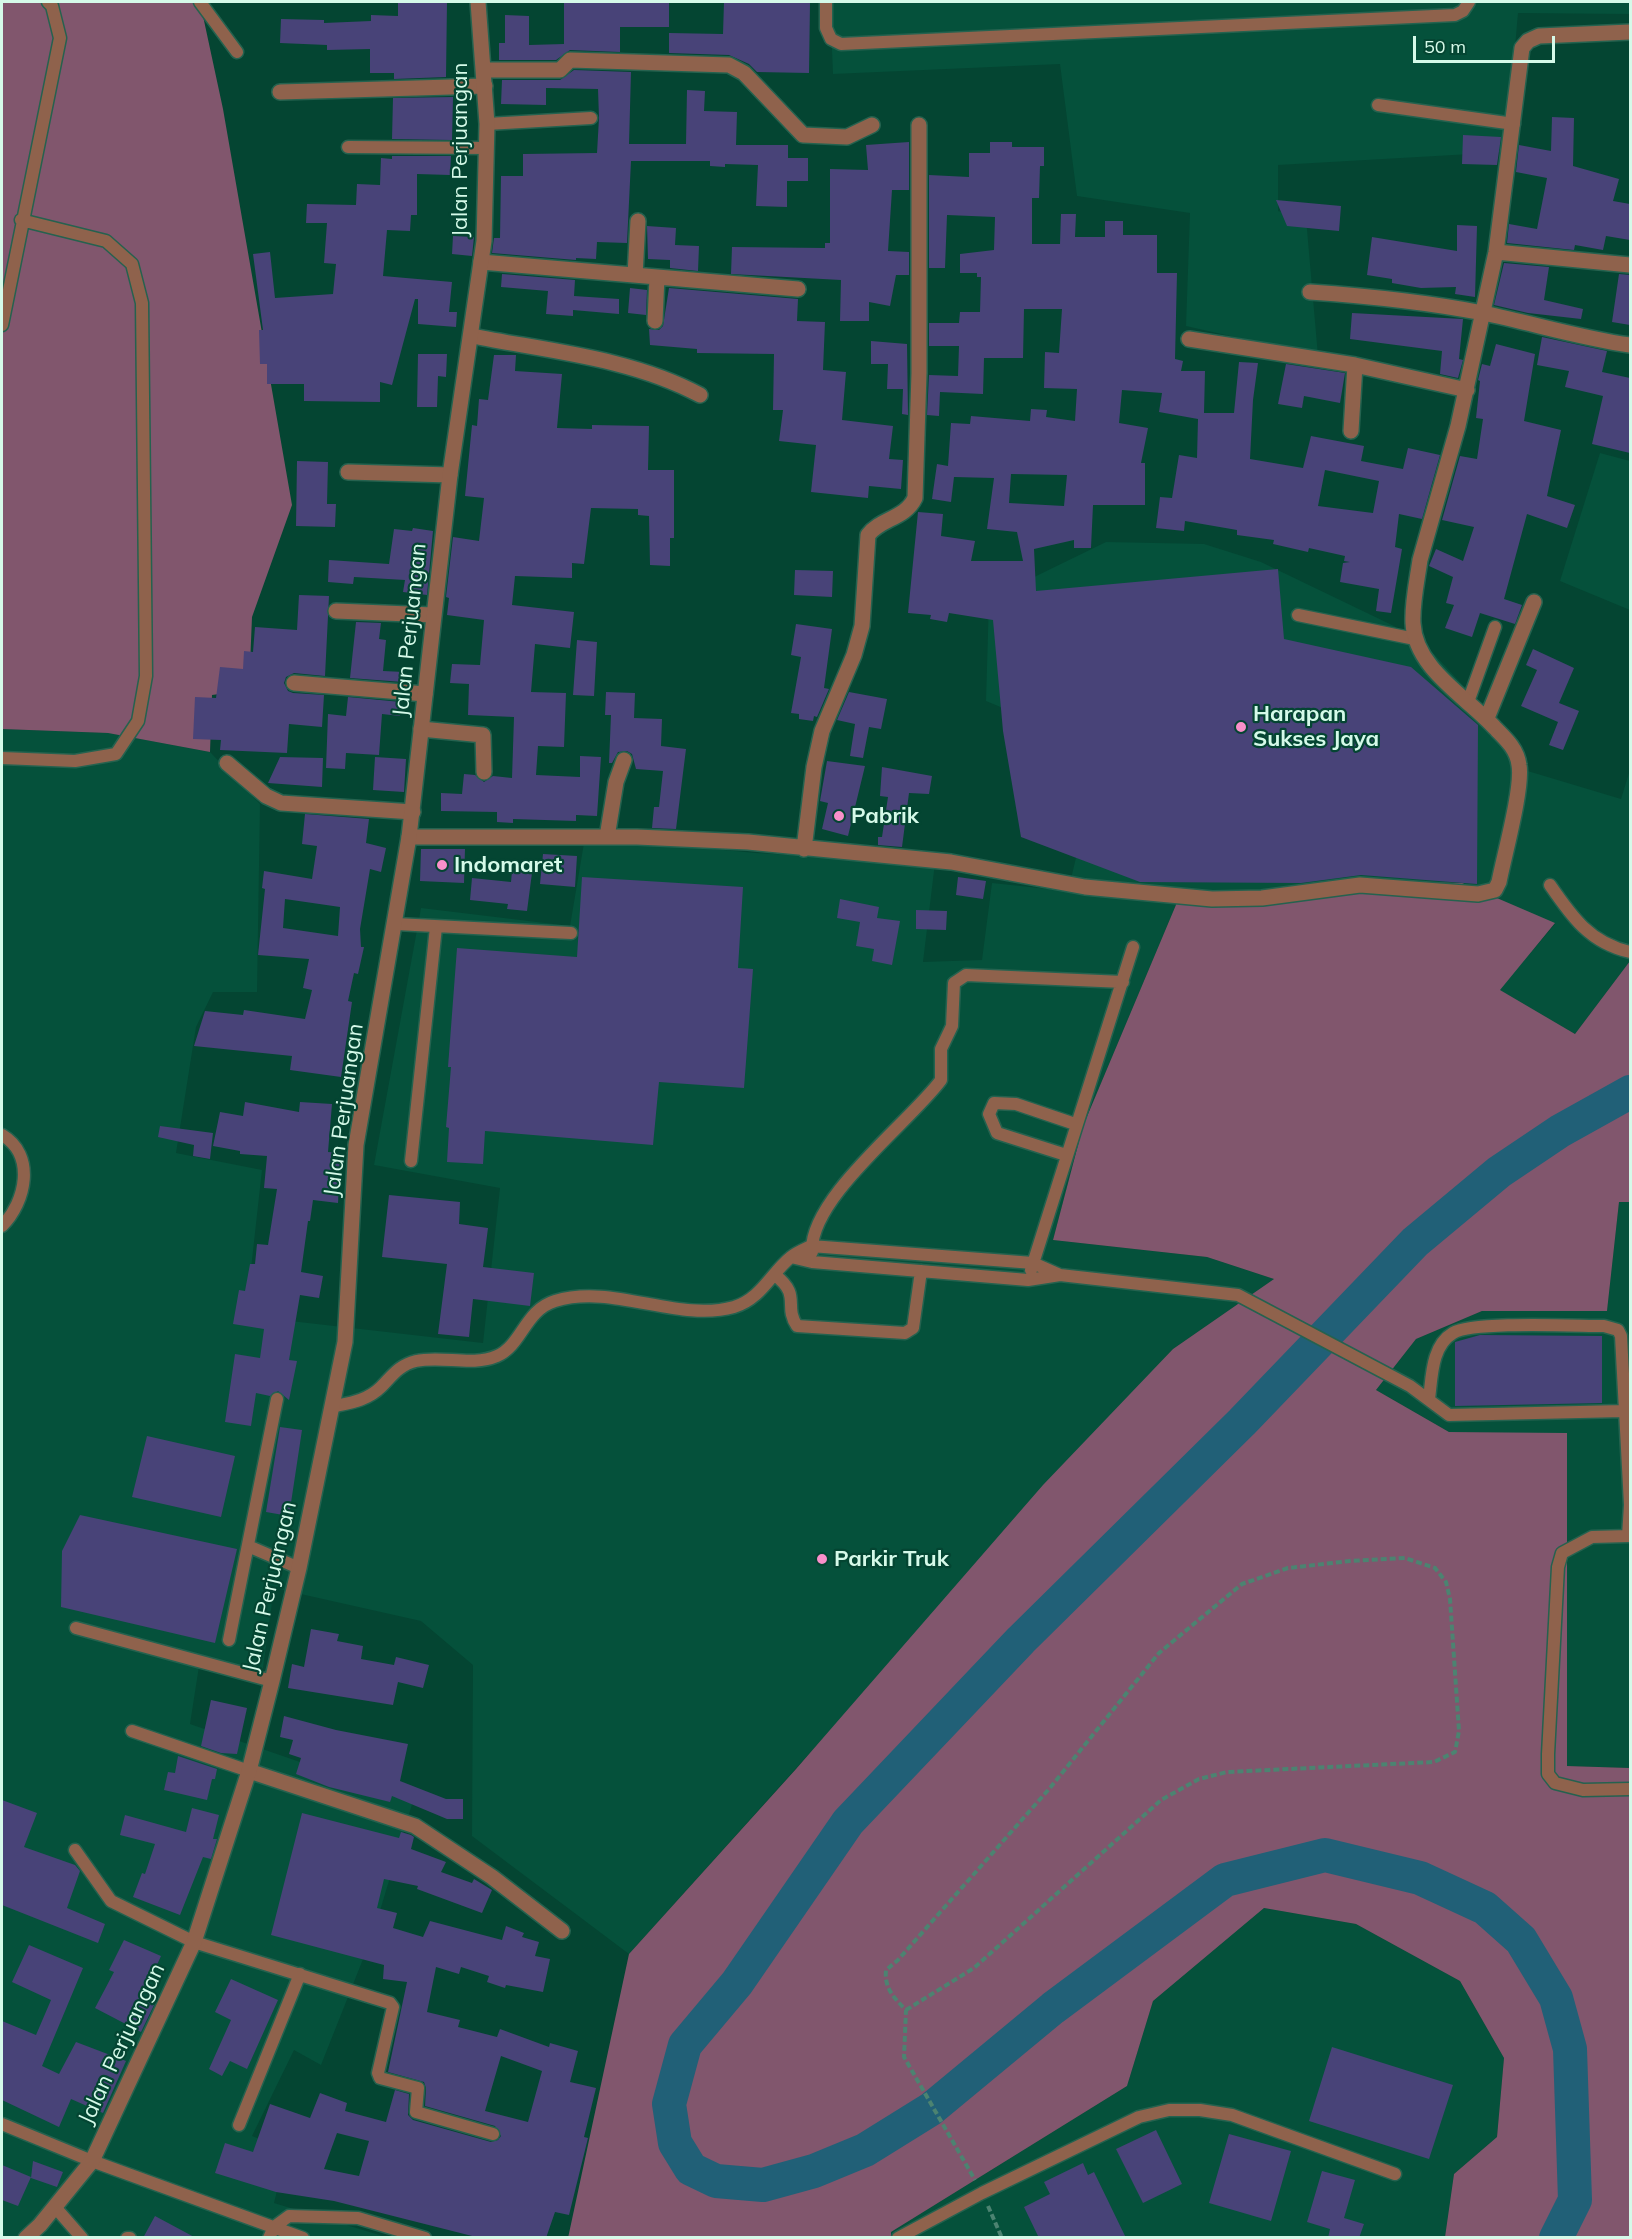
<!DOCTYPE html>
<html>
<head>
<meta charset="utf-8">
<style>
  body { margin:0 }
  #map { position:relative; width:1632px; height:2239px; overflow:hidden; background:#044532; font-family:Mulish,sans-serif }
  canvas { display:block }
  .frame { position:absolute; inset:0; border:3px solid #d5fae9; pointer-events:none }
  .scale { position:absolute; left:1413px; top:36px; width:142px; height:27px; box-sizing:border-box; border:3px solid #d5fae9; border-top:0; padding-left:8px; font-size:18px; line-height:21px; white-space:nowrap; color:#d5fae9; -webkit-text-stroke:4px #044532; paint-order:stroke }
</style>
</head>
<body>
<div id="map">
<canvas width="1632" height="2239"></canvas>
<div class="frame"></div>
<div class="scale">50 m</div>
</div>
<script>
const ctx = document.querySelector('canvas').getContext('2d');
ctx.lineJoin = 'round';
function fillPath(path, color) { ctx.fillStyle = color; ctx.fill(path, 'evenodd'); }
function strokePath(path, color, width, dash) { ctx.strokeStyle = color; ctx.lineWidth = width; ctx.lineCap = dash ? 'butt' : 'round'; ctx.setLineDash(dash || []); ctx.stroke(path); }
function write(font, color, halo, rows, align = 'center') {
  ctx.font = font + ' Mulish,sans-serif'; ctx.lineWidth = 4.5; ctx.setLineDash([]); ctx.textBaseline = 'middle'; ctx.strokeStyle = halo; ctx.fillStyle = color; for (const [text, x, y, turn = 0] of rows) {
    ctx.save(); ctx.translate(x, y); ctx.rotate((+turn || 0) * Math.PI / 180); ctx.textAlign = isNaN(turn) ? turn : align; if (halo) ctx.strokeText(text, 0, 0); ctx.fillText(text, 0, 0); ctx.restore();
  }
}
fillPath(new Path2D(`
  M830,2H1630V14L1518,13L1506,152L1278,165V211L1306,218L1318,356L1186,326L1190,213L1077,196L1060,64L833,74Z
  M1600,453L1630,461V610L1560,581Z
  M1106,542L1204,544L1261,562L1394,626L1433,653L1484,708L1521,769L1621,799L1630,770V961L1575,1034L1499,990L1555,924L1178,900L1083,1126L1053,1240L1207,1257L1274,1279L1173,1349L629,1954L472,1836L473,1665L421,1621L274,1588L262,1675L200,1660L190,1724L413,1801L373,1934L321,2065L294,2050L252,2136L287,2150L274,2203L386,2237L2,2238V729L109,733L210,752L260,804L257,992H213L196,1027L176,1153L262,1170L249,1287L273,1319L483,1343L500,1188L374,1165L421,908L570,926L585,837L756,853L935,863L923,962L982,960L992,883L1068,891L1087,812L1068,735L986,701L989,599Z
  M1619,1202H1630V1768L1567,1766V1434L1449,1432L1376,1390L1416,1339L1482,1311H1607Z
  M1264,1908L1356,1924L1460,1981L1504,2058L1497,2137L1454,2174L1445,2237L891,2238V2232L1127,2086L1153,2001Z`), '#05513b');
fillPath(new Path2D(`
  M2,2H200L223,109L292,505L252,617L249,690L212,695L210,752L108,733L2,729Z
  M1339,881L1462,883L1555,923L1500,990L1575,1034L1630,961V1202H1619L1607,1311H1482L1416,1339L1376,1390L1449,1432L1567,1433V1766L1630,1768V2237H1445L1454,2174L1497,2137L1504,2058L1460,1981L1356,1924L1264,1908L1153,2001L1127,2086L891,2232V2237L568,2238L629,1954L796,1769L1043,1485L1173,1349L1274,1279L1207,1257L1053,1240L1083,1126L1178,900ZM1257,1406L1197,1470L1057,1607L1083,1578Z`), '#81566d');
strokePath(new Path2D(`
  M1556,2238L1575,2200L1570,2049L1556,1998L1521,1940L1485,1908L1420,1878L1325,1855L1225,1880L1053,2008L931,2109L865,2150L814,2171L763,2185L716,2181L691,2169L675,2143L669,2104L685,2045L737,1983L848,1822L1021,1640L1242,1422L1415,1242L1499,1172L1560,1131L1630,1092`), '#216077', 34);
fillPath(new Path2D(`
  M398,2H447L446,77L394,79V73H370V49L327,50V45L280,43L281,19L324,20V23L371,21V15L398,16Z
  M564,2H669V27H620V52L570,50L556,60H499V43H505V15L529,16V45L564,44Z
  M724,2H810L809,73L757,72L749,64L729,55L669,53V33L723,34Z
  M574,70L631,72L629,144H686L687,90L705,91L704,111L737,112L736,145H788V158H808V181H787V207L756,206L758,165L725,164V167L710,166V161H631L627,243L597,242L596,259L576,258V260L492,253L494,238H500L501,176H523V154L597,153L599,118L598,89L546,88V105L501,104L502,80H560Z
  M453,97L452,140L392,139L393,98Z
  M1552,117L1574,118L1573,166L1619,179L1613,201L1630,204V240L1606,236L1603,250L1575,245L1574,250L1507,243L1509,224L1537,229L1547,178L1516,172L1519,145L1551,151Z
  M1463,135L1501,137L1497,165L1462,164Z
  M909,142V190H892L888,251L909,252V275H896L890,306L869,302V321H840L841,280L731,274L732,247L825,248V243H830V169L868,170L866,145Z
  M990,142H1012V147H1044V166H1040L1039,198H1032V244H1060L1061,214H1076L1075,237H1105V221H1123V235H1157V273H1177L1175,359L1183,361L1181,371H1205L1204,413H1234L1239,362L1258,363L1253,400L1250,459L1303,468L1311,436L1364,446L1361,461L1403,469L1408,448L1440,455L1422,519L1399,514L1395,547L1402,549L1391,613L1376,611L1379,589L1340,582L1343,563L1350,562L1344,561L1345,556L1309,548L1308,552L1273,544L1274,540L1237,535V530L1185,521L1184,531L1156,528L1160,497L1172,498L1179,455L1197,458L1198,419L1159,412L1162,393L1122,390L1119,423L1148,428L1141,463H1145V505H1093L1091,548H1074V540L1034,549L1036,591L1278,569L1284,639L1411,667L1478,725L1477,884L1361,875L1301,883L1140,882L1021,837L1003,731L993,620L949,613L947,622L930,619L931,615L908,613L918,512L943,514L941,536L975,541L971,561H1023L1017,532L987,529L994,478L954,477L951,502L932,499L937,464L948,466L951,423L970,424L971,416L1030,421L1031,409L1047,410L1046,417L1075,421L1077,389L1044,388L1045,352L1059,353L1062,309H1024L1023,358H984L983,394L940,392L939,416L927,415L929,375L958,376L959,346H929V323H959L960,312H980L981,277H977V273H960V254L994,250L995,217L947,215L945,268H929V175L969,177V153H990ZM1325,470L1379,481L1373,513L1318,506ZM1011,474L1067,475L1064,506L1009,503Z
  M392,156H451L450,175L417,174V215H411L410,231L387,230L383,276L452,282L449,312H457L456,327L418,324V299H415L392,385L380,382V402L304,401V384H267V364H260L259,330H263L253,254L270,252L275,298L333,294L336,264L324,263L327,223H306L307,204L356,205L357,184L380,185L381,158L392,159Z
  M1276,200L1341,206L1339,231L1287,226Z
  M1457,225L1477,226L1475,297L1455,294L1456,287L1421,288L1392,283V279L1367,275L1372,237L1457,251Z
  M647,226L676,228L675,245L699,246L698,271L670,268V260L648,259Z
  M453,236L474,237L472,256L452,254Z
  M1504,263L1549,267L1544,300L1583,309L1581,319L1528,313L1494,305Z
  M502,274L575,280L574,296L619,299V314L573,310V316L546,314L548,291L501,287Z
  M1619,274L1630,275V325L1612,322Z
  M630,288L647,290L646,315L628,313Z
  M669,288L798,299L797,321L825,322L823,370L846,372L842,420L893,426L889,459L903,460L901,489L869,486L868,498L811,492L816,445L779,441L783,410H773L774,354L697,353V349L650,345L649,329L659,330L663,326Z
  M1352,313L1463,319L1459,359L1463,360L1458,378L1440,374L1442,351L1350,339Z
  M1542,337L1607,351L1602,372L1630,378V453L1592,444L1603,396L1565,387L1569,371L1537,365Z
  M871,341L907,344L908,415L902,414L903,389H887L888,364H871Z
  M1496,344L1535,354L1524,421L1561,430L1547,496L1575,505L1567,528L1527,514L1504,599L1522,605L1515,624L1480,613L1472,637L1445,628L1454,605L1446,603L1453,577L1429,566L1436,549L1463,561L1474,527L1442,520L1460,456L1477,459L1483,419L1476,418L1480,381L1478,380L1482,364L1490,366Z
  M418,354H447L446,377L438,376L437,407H417Z
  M494,355H516L515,371L562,374L557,428L592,429V425L649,426L648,470H674V538H670V566L650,565L649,516L638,515V509L591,508L584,564L572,563V578L515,576L512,605L574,612L570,648L535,644L531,692L566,693L564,747L538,746L536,775L580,777V756L601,757L597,816L576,815V821L513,819V823L497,822V812L441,811V793L462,794L464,774L475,775L484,782L493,776L512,778L514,717L468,715L469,684L450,683L452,664L480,665L484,620L447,615L449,598L446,597L453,537L479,541L484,498L465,496L472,425L477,426L479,399L488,400Z
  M1286,364L1345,373L1340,403L1304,396L1302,408L1278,404Z
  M297,461L328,462L327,504H336L335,527L296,526Z
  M413,528L433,531L427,595L403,592L405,580L354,577L353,584L328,582L329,560L389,564L394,529L412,531Z
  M795,570L833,571L832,597L794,595Z
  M299,595L329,596L325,676L294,673L286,677L284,683L288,691L293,693L324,695L322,727L289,724L287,753L220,750L221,740L193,739L195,697L216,698L220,667L243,669L244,651L253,652L255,627L297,630Z
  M356,622L381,623L379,639L386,640L383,671L404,672L403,682L350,678Z
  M796,624L832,629L824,688L829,689L817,717L814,716L813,721L799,719V714L791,713L801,657L791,655Z
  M577,640L597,642L594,696L573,695Z
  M1533,649L1574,668L1559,703L1579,711L1563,750L1549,745L1558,722L1521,706L1537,670L1526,665Z
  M606,692L635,693L634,718L662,719L661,746L686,749L676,829L652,828L654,807H659L663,771L636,769L632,754L627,751L618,752L612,763H609L611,715H605Z
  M849,692L887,699L881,729L869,727L863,758L850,756L855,724L837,720Z
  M348,697L401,702L400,716L382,714L379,755L346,753L345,769L326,768L328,714L346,716Z
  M280,757L323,758L322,787L268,783Z
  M375,757L406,759L404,792L373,790Z
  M827,761L865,766L848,836L822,829L828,803L820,801Z
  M882,767L932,776L929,794L909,793L902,847L878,845V837H882L888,797L880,796Z
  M305,814L369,819L366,843L386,848L381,872L370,869L360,929L361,947H364L358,974L354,973L348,1001L352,1002L341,1077L290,1070L292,1056L194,1046L205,1011L243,1015L244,1010L305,1019L312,990L303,988L309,959L258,955L265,889L262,888L264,871L312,879L317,846L302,844ZM285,899L340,907L338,936L283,928Z
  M421,849H465L464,883L420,881Z
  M543,854L577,856L575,887L540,884Z
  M512,871L532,873L527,911L507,909L508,904L470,900L472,878L511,882Z
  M582,877L743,887L738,968L753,969L744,1088L659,1082L653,1145L485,1131L483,1164L447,1162L449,1128L446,1127L451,1067H448L457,948L577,957Z
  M958,877L986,881L983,899L956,895Z
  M840,899L879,907L877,918L900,921L892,965L872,961L874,949L856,946L860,922L837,918Z
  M916,910L947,911L946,930L916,929Z
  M245,1102L299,1112L300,1102L332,1104L328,1152L341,1153L338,1203L313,1200L310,1221H308L301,1272L323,1276L319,1298L300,1295L289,1360L297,1361L289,1400L278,1391L270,1396L256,1393L251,1426L225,1422L235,1354L260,1358L264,1329L233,1324L239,1290L245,1291L250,1264H255L257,1244L268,1245L277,1189L264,1188L267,1156L240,1154V1151L213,1146L220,1112L243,1116Z
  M160,1126L213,1133L210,1159L193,1156L194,1145L158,1137Z
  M389,1195L460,1202L459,1224L488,1228L483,1267L534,1273L530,1306L473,1299L469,1337L438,1334L447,1264L382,1257Z
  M1480,1335L1602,1336V1403L1455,1406V1342Z
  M280,1427L302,1430L289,1516L266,1512Z
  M147,1436L235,1456L221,1517L132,1497Z
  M80,1515L237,1549L215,1643L61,1607L62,1551Z
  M311,1629L339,1634L337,1641L363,1646L361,1659L394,1665L396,1657L429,1665L423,1688L398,1682L393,1705L288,1688L292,1664L304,1667Z
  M211,1700L247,1708L237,1754L221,1753L201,1746Z
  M284,1716L336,1730L408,1744L400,1781L446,1799H463V1819H447L392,1796L390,1802L329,1787L296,1774L301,1758L289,1754L293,1740L280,1737Z
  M178,1756L217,1769L215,1779H212L207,1800L164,1790L168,1772L175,1773Z
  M2,1800L37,1813L24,1847L75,1865L80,1871L67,1908L105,1924L98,1943L2,1905Z
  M192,1808L219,1815L213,1839H217L211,1859L203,1857L180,1915L133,1897L142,1873L145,1874L155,1844L120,1835L125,1815L186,1832Z
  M302,1813L399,1838L401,1832L411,1835L414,1837L411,1849L446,1862L441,1872L472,1883L474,1879L492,1890L482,1913L417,1889L418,1886L384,1879L377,1908L397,1913L393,1928L423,1937L430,1921L502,1940L506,1926L524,1933L522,1937L539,1942L535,1956L550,1959L543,1992L506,1985L505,1988L487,1982L489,1976L461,1967L459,1974L436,1967L427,2012L460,2020L458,2027L497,2037L500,2029L549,2047L550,2043L578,2051L570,2082L596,2088L584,2137L588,2138L569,2215L555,2212L546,2238H480L334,2201L276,2192L215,2173L225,2143L253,2152L270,2104L310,2118L320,2093L347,2103L345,2111L386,2122L395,2090L409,2094L408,2115L413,2120L491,2142L498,2140L501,2136L495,2126L425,2106L426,2088L424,2082L388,2072L407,1982L383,1979L384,1965L271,1935ZM501,2056L542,2071L528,2122L485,2111ZM337,2133L369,2141L359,2176L324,2169Z
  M124,1940L161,1956L142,1998L154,2005L141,2032L95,2008L114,1972L109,1970Z
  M29,1945L83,1968L42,2066L59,2074L76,2042L126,2061L103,2113L71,2099L59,2127L2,2100V2021L36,2035L51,2000L12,1982Z
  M231,1979L278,2000L247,2069L230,2061L222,2076L209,2069L231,2020L215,2012Z
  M1332,2047L1453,2085L1429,2159L1309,2121Z
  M1156,2130L1182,2184L1143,2203L1116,2149Z
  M1229,2134L1291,2151L1271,2221L1209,2203Z
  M33,2161L63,2172L57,2187L31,2178Z
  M1083,2163L1088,2175L1094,2172L1126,2238H1039L1024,2207L1050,2194L1044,2182Z
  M2,2165L31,2177L18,2206L2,2200Z
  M1322,2171L1355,2180L1344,2218L1364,2224L1359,2238H1328L1330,2229L1307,2222Z
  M155,2216L196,2238H143Z`), '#484378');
const service = new Path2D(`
  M200,2L237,52
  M826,2V28L831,39L841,44L1455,15L1463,11L1469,2
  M1378,105L1514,124
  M487,124L591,118
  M348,147L487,148
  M2,325L60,38L52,6L48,2
  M1298,615L1415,639
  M1468,702L1495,627
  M2,758L75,761L116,754L138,721L146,676L142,303L132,264L106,241L21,220
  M1550,885C1572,917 1590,943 1630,952
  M396,924L571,933
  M2,1135C36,1155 26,1202 2,1226
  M1066,1155L997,1133L989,1114L994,1103L1016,1104L1075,1124
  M411,1161L436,927
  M812,1252C809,1198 911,1121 941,1080V1049L952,1026L954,983L966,975L1123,982
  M791,1257L812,1262L1028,1280L1060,1275L1238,1295L1410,1386L1449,1415L1623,1411
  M1031,1270L1133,947
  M775,1275C802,1296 783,1305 797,1326L905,1333L913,1328L921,1271
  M1429,1399C1432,1378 1431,1346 1453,1333C1473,1321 1575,1326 1604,1326L1618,1330L1621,1336L1630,1505L1628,1536H1630
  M331,1407C349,1403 367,1401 381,1387C392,1376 399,1365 416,1361C443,1355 471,1367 497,1356C522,1345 525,1310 555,1301C613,1283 678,1323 734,1307C761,1299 771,1273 791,1257C797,1252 805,1249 811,1246L1033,1263L1060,1275
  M1628,1536L1592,1537L1562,1553L1558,1567L1548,1754V1774L1555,1783L1583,1790L1630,1789
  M248,1546L299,1568
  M76,1628L272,1681
  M229,1640L277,1399
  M132,1731L249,1771
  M75,1850L111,1901L194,1942L390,2003L393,2007L378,2073L380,2078L418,2088L416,2112L493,2134
  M2,2124L92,2161L303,2238
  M239,2125L300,1974
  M55,2207L82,2238
  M127,2238H130
  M269,2238L274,2227L289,2216L358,2218L425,2238
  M898,2238L982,2193L1139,2117L1169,2110H1200L1232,2115L1395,2174`);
const minor = new Path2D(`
  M484,70H560L570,60L729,65L744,73L803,135L847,137L872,125
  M280,92L485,86
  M1496,252L1630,265
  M481,262L798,289
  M635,275L638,221
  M1310,292C1368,296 1426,302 1483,313C1532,323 1580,338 1630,345
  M655,321L657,277
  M472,336C548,351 631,358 700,395
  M1189,339L1355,365L1467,390
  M1351,431L1355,365
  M348,472L450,475
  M336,611L433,615
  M294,683L425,694
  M1487,718L1534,602
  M421,729L483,735L484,772
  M227,763L266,796L281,803L413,812
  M409,837H637L748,842L951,862L1085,887L1212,899L1262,898L1360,885L1478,894L1495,890L1499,882C1504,856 1523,788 1519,765C1517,749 1506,739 1495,728C1467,697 1415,669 1413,623C1412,603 1417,581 1420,560L1458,426L1496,252L1522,48L1528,41L1539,36L1630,32
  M607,837L616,782L624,760
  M804,849L814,767L822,731L854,655L862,626L868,535C881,518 905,519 915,498L919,373V125
  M249,1771L415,1826L492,1877L562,1931`);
const tertiary = new Path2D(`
  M26,2238L40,2225L92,2161L194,1942L249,1771L272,1681L299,1568L345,1342L356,1145L409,837L450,475L484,241L487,124L478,2`);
strokePath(service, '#25624f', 15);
strokePath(minor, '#25624f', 18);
strokePath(tertiary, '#25624f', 18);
strokePath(new Path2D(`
  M906,2010L974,1968L1161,1800L1199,1779L1227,1772L1434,1762L1455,1752L1459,1731L1450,1599L1446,1582L1435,1568L1405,1558L1350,1561L1288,1568L1242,1584L1159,1653L1050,1788L898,1960L886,1970C884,1988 894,1998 906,2010L904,2057L975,2180
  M988,2206L1002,2238`), '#4c8371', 4, [6, 3]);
strokePath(service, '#8f624c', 12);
strokePath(minor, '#8f624c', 15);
strokePath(tertiary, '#8f624c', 15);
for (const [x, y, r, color] of [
  [1241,727,6,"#f990ca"],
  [839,816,6,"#f990ca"],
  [442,865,6,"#f990ca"],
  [822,1559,6,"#f990ca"]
]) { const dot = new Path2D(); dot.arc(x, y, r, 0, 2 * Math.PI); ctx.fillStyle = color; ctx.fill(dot); strokePath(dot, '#044532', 2); }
write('22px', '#d5fae9', '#044532', [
  ["Jalan Perjuangan",460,150,-90],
  ["Jalan Perjuangan",410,630,-84],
  ["Jalan Perjuangan",344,1110,-82],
  ["Jalan Perjuangan",270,1587,-77],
  ["Jalan Perjuangan",122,2044,-65]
]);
write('bold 22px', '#d5fae9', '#044532', [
  ["Harapan",1253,714],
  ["Sukses Jaya",1253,739],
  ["Pabrik",851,816],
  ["Indomaret",454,865],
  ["Parkir Truk",834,1559]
], 'left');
</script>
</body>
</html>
